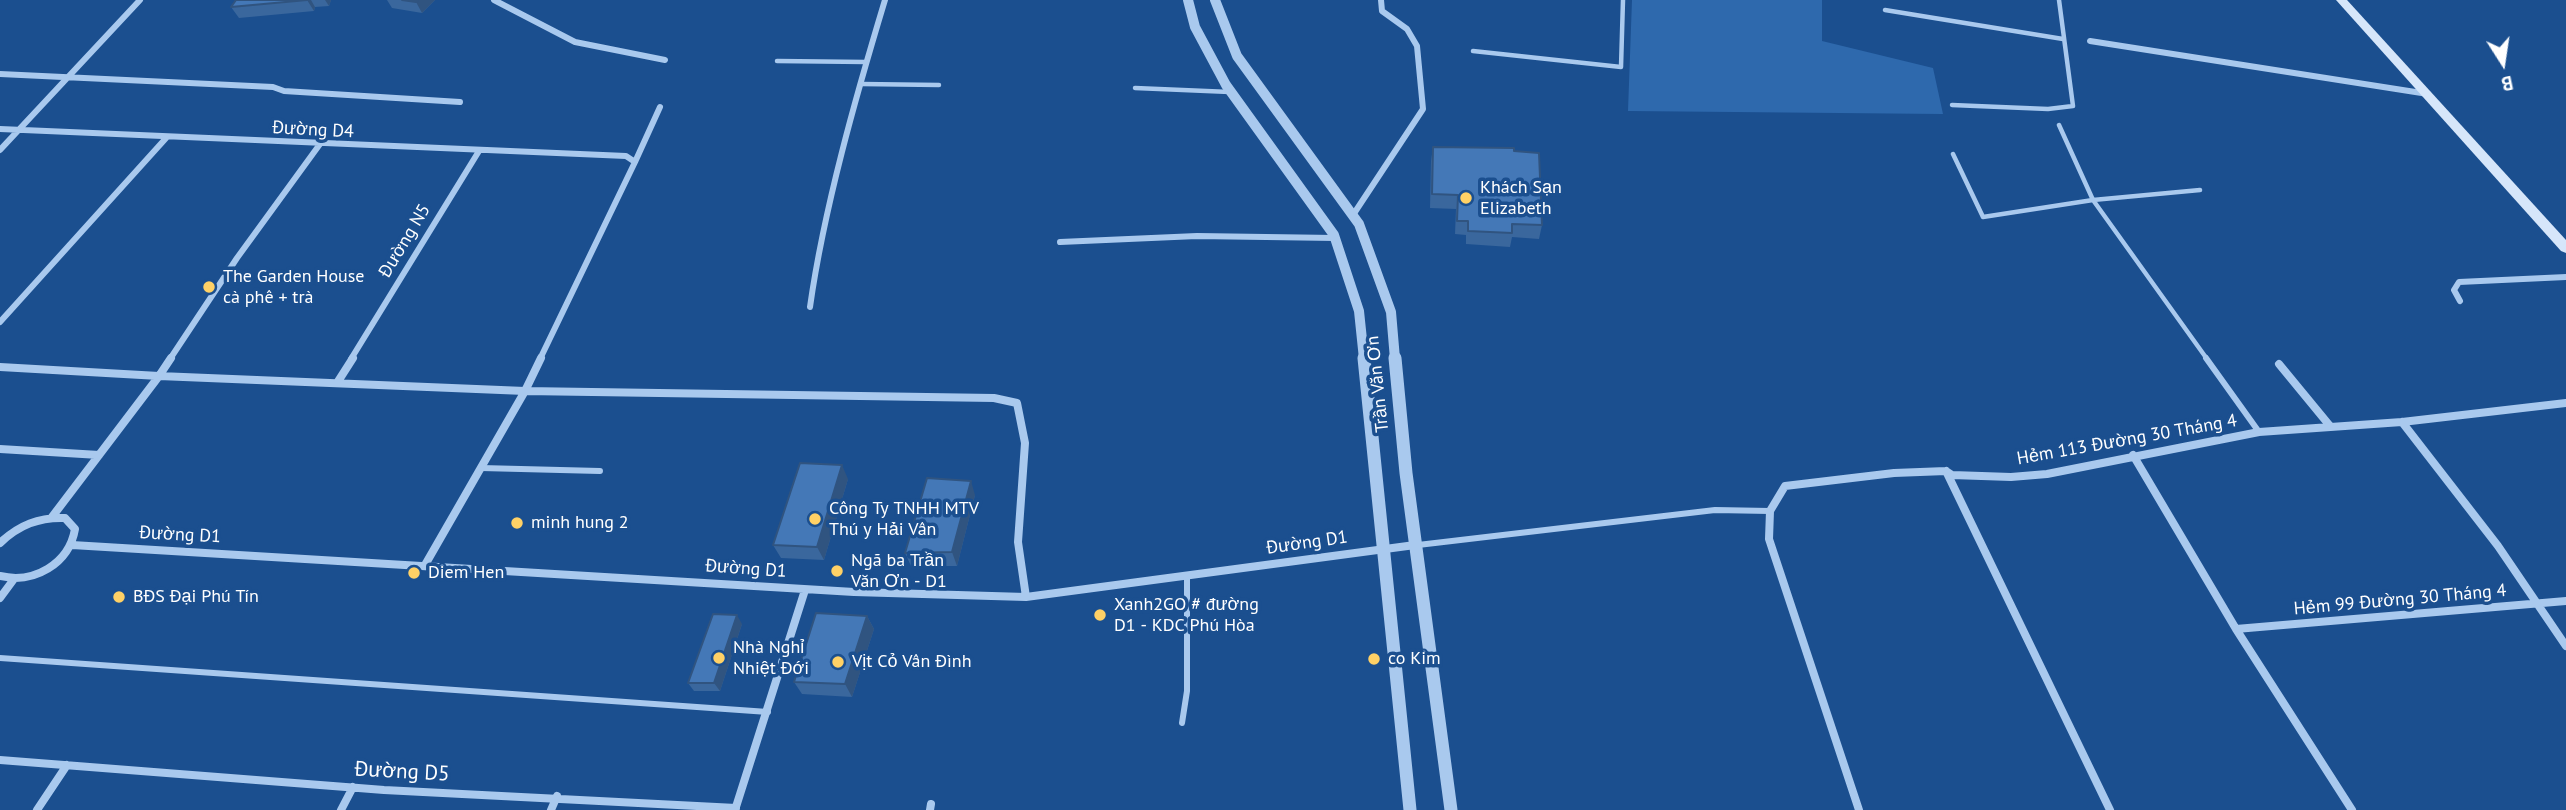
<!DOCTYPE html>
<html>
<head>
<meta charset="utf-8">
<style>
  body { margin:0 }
  #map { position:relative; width:2566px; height:810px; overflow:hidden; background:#1b4f8f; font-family:"PT Sans",sans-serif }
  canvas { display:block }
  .north { position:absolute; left:2468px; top:28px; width:70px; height:70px; -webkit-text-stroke:5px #1b4f8f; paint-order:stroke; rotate:168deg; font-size:19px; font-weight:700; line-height:28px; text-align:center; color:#fff }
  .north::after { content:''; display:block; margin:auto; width:24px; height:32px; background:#fff; clip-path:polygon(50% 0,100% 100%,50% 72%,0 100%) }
</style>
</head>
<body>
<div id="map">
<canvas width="2566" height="810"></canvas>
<div class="north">B</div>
</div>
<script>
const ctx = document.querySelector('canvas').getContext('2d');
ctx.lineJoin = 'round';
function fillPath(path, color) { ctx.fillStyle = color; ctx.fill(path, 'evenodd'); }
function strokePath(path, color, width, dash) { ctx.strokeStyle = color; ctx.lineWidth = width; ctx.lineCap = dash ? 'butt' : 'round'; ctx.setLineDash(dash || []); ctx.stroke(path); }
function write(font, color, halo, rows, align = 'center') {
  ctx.font = font + ' "PT Sans",sans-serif'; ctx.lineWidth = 7; ctx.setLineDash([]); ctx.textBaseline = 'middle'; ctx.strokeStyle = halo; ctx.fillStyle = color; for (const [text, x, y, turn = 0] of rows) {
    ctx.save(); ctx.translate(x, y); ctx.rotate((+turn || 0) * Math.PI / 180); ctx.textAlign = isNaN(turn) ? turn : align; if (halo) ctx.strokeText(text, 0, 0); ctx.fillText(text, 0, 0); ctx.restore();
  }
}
fillPath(new Path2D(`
  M1632,0H1822V41L1933,68L1943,114L1628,111Z`), '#2e69ad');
strokePath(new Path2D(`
  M1885,10L2063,39
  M1473,51L1621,67L1623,0
  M777,61L866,62
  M861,84L939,85
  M1135,88L1230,92
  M1952,105L2048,109L2073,106L2059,0
  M1953,154L1983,217L2093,200L2059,125
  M2093,200L2207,359
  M2093,200L2200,190`), '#a9c9ee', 4.5);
strokePath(new Path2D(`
  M2206,358L2259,432
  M481,468L600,471
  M1418,545L1715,510L1770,511
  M0,658L768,712
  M1182,723L1187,691V575`), '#a9c9ee', 6);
strokePath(new Path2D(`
  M494,0L575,42L665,60
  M2090,41L2428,94
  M0,74L273,87L284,91L460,102
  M0,129L626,156L635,162L540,359
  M0,150L140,0
  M635,162L660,107
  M1353,215L1423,109L1417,46L1407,29L1382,11L1381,0
  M1060,242L1197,236L1335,238
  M2460,301L2454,290L2459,282L2566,277
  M810,307C824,208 856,96 885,0
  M0,322L167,137
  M170,359L237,258L320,144
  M351,359L479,151`), '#a9c9ee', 6);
strokePath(new Path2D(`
  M171,358L159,376L525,391L541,358
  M2279,364L2330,426
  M0,367L159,376
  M337,383L353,358
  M2402,422L2498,546L2566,646
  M0,449L99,455
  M2133,455L2236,629L2352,810
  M1946,471L2110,810
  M52,517L159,376
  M0,543C19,525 39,517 65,518L75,529C69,564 34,584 0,576
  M72,545L854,592L1026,597L1415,545
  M425,565L525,391L994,398L1017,403L1025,443L1018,542L1026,597
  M0,598L14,579
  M2236,629L2566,601
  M0,760L384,790L736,808
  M37,810L67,765
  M341,810L353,787
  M551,810L557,796
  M735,810L805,590
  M930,810L931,804
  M1859,810L1769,539L1770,511L1785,486L1894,473L1946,471L1952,475L2011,477L2047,474L2259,432L2402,422L2566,403`), '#a9c9ee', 8);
strokePath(new Path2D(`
  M1188,0L1195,27L1226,85L1334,235L1359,311L1364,359
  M1215,0L1237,56L1359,224L1391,312L1395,359`), '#a9c9ee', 10);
strokePath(new Path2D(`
  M1364,358L1410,810
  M1395,358L1406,473L1451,810`), '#a9c9ee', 13);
fillPath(new Path2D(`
  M2336,0H2347L2566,240V253L2561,251Z`), '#d6e6fa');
fillPath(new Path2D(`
  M236,0H331L329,6L315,7L314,11L239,18L231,7Z
  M387,0H435L422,13L392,8Z
  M1433,147L1514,151L1542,225L1539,239L1512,237L1510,247L1466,244V235L1455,234L1456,209L1430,208L1431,161Z
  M848,479L824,560L781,558L773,545Z
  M975,495L957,566H911L905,553Z
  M867,616L874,629L852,697L802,694L794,682Z
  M742,624L720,691H694L688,683Z`), '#3a679d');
fillPath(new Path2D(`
  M307,0H311L315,7L314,11Z
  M325,0H331L329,6Z
  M418,0H435L422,13L416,2Z
  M842,465L848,479L824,560L817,547Z
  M971,481L975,495L957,566L952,552Z
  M737,615L742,624L720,691L714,683Z
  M867,616L874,629L852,697L845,684Z`), '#305480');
const building = new Path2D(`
  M236,0H307L231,7Z
  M402,0H418L416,2Z
  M1433,147L1514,148V151L1539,153L1542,225L1512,224V233L1468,231V221H1457L1458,195L1432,194Z
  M800,463L842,465L817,547L773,545Z
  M927,478L971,481L952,552L905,553Z
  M816,613L867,616L845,684L794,682Z
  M713,614L737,615L714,683H688Z`);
fillPath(building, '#4478b7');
strokePath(building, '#305480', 2);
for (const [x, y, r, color] of [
  [1466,198,7,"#ffd166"],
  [209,287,7,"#ffd166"],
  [815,519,7,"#ffd166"],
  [517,523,7,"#ffd166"],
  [837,571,7,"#ffd166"],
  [414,573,7,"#ffd166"],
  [119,597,7,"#ffd166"],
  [1100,615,7,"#ffd166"],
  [719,658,7,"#ffd166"],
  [1374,659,7,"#ffd166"],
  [838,662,7,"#ffd166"]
]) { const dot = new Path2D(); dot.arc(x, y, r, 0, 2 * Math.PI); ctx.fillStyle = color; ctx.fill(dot); strokePath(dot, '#1b4f8f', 2.5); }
write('18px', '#fff', '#1b4f8f', [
  ["Đường D4",313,130,3],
  ["Đường N5",405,241,-59],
  ["Trần Văn Ơn",1378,384,-96],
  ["Hẻm 113 Đường 30 Tháng 4",2127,440,-10],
  ["Đường D1",180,535,3],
  ["Đường D1",1307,543,-8],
  ["Đường D1",746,569,4],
  ["Hẻm 99 Đường 30 Tháng 4",2400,600,-5]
]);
write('18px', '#fff', '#1b4f8f', [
  ["Khách Sạn",1480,188],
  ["Elizabeth",1480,209],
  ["The Garden House",223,277],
  ["cà phê + trà",223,298],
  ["Công Ty TNHH MTV",829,509],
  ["Thú y Hải Vân",829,530],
  ["minh hung 2",531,523],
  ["Ngã ba Trần",851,561],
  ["Văn Ơn - D1",851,582],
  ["Diem Hen",428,573],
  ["BĐS Đại Phú Tín",133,597],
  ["Xanh2GO # đường",1114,605],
  ["D1 - KDC Phú Hòa",1114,626],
  ["Nhà Nghỉ",733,648],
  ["Nhiệt Đới",733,669],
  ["co Kim",1388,659],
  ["Vịt Cỏ Vân Đình",852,662]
], 'left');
write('21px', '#fff', '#1b4f8f', [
  ["Đường D5",402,772,3]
]);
</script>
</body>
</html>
